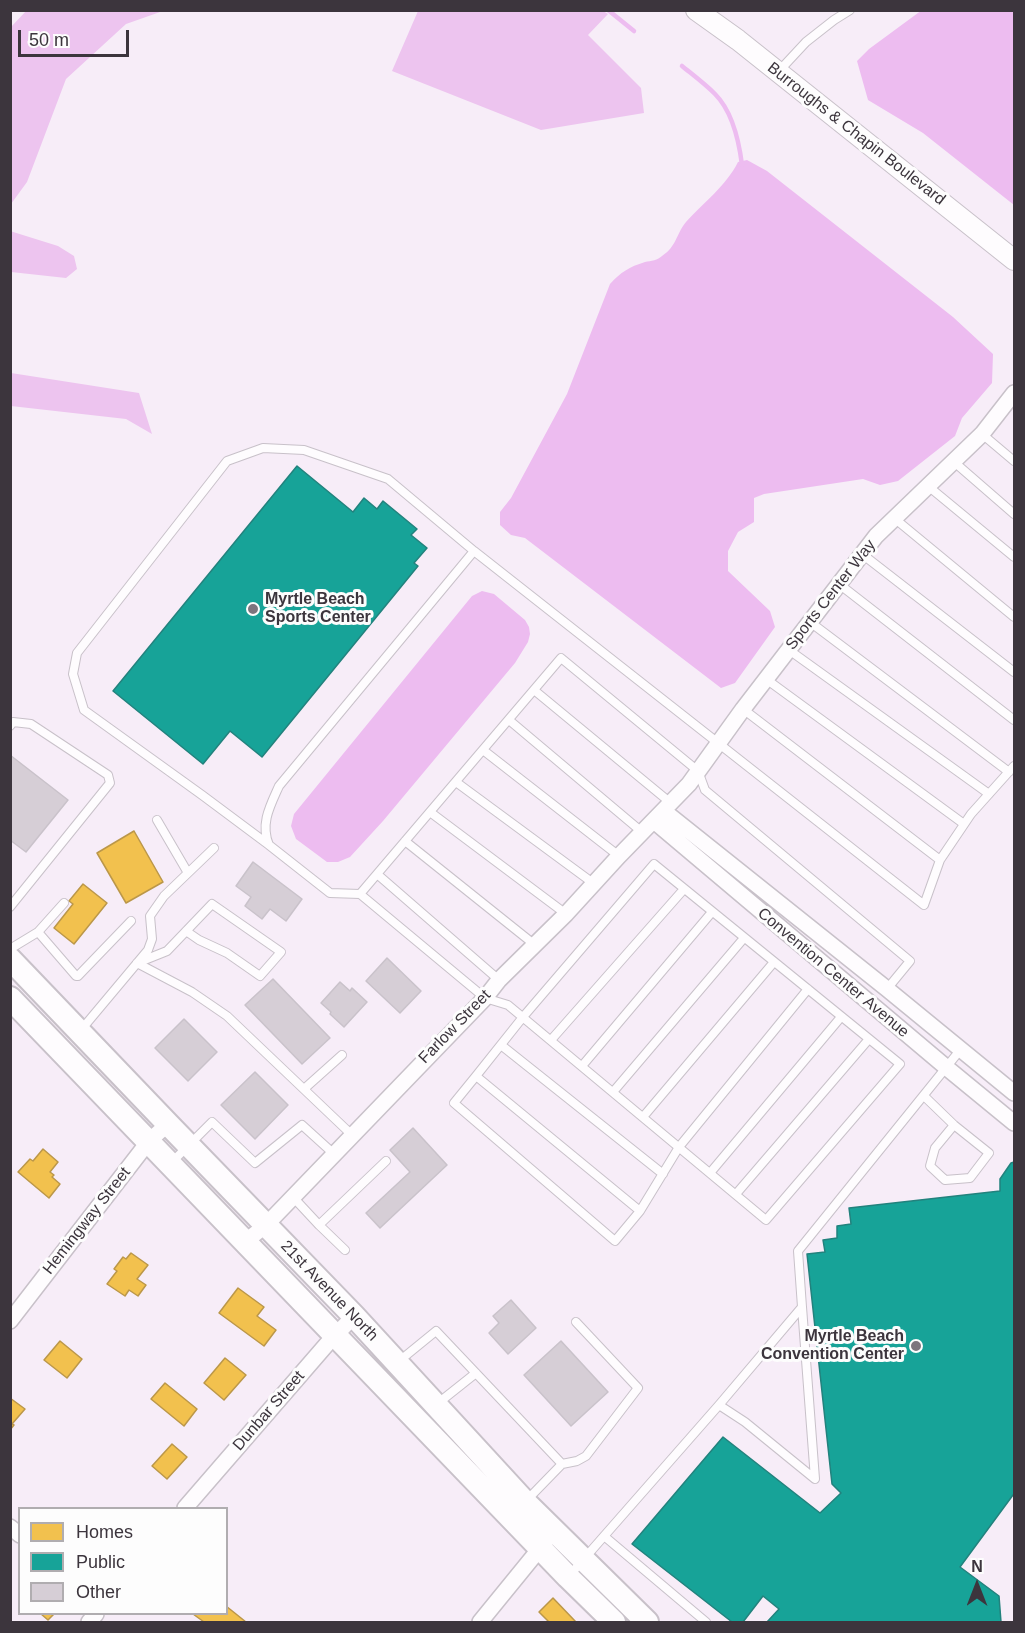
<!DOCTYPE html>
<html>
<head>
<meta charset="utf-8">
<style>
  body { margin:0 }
  #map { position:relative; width:1025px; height:1633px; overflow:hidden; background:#f7edf8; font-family:Helvetica,sans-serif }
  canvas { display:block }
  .frame { position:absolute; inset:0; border:12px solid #3c353d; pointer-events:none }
  .legend { position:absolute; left:18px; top:1507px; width:210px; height:108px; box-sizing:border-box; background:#fdfdfd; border:2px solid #b0adb0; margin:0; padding:8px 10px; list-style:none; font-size:18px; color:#3c353d }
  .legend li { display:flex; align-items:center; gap:12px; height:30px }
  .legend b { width:30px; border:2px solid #b0adb0 }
  .north { position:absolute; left:947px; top:1555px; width:60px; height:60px; -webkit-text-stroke:4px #fdfdfd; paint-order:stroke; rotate:0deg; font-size:16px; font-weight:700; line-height:24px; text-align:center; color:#3c353d }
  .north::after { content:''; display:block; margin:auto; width:21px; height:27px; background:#3c353d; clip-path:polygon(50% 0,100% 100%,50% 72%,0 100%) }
  .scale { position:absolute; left:18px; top:30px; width:111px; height:27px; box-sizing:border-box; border:3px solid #3c353d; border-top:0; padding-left:8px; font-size:18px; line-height:21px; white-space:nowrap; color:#3c353d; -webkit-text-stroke:4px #fdfdfd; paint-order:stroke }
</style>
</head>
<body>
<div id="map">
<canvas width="1025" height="1633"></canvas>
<div class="frame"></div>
<ul class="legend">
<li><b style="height:16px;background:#f2c14e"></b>Homes</li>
<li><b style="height:16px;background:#17a398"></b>Public</li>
<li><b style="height:16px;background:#d6ced6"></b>Other</li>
</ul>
<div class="north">N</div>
<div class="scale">50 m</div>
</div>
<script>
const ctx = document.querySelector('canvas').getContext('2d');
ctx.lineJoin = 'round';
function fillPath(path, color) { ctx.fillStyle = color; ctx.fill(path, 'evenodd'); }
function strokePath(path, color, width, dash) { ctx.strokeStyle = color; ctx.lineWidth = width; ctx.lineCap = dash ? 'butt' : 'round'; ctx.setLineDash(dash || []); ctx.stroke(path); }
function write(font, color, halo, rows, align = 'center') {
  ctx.font = font + ' Helvetica,sans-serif'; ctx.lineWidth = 6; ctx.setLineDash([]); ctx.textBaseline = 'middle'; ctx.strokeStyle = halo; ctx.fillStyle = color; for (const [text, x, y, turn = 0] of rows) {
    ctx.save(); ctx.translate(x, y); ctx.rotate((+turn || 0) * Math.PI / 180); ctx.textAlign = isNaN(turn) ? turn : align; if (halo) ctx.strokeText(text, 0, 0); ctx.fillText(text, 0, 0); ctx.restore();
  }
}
fillPath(new Path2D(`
  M27,10L163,11L126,24L66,79L27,182L11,204V27Z
  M418,11H603L608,14L588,35L641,88L644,113L541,130L392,71Z
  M10,231L58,246L74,256L77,269L66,278L11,272Z
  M11,373L139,393L152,434L126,419L11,406Z`), '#edc4ef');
fillPath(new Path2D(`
  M922,10L1014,11V205L923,133L868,100L857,61L869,49Z
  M747,160L767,171L953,317L993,354L992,383L962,418L955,436L898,481L880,485L863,479L764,494L754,498V522L738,532L728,551V571L770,611L775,627L735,683L721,688L525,538L511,535L500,525V512L511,498L567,394L610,284C621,272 629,267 645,262C651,261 658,260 662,256C677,246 676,234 686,222C703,203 726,186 738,162Z
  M482,591L494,594L525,620L529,627L530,634L528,642L515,663L383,821L350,857L338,862H327L296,839L291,826L294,814L472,596Z`), '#edbcf0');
const homes = new Path2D(`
  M134,831L163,882L126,903L97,853Z
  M83,884L107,903L74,944L54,928L73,904L69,901Z
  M43,1149L58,1162L50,1172L54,1175L52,1177L60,1184L49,1198L18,1172L30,1159L33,1161Z
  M131,1253L148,1265L137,1279L146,1285L138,1296L129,1290L125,1296L107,1284L117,1271L114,1269L123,1257L126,1259Z
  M238,1288L264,1307L257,1316L276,1330L264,1346L219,1313Z
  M60,1341L82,1359L67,1378L44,1360Z
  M225,1358L246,1375L224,1400L204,1383Z
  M165,1383L197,1409L184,1426L151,1399Z
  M10,1398L25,1409L12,1424L14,1425L10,1430Z
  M172,1444L187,1457L167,1479L152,1466Z
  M553,1598L576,1622H549L539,1612Z
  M226,1606L246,1622H204L193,1614H226Z
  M41,1614H54L48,1620Z`);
fillPath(homes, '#f2c14e');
strokePath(homes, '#bb9749', 1.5);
const public = new Path2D(`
  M297,466L353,512L364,498L377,509L383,501L417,529L411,535L427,548L414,563L418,566L262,757L230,731L203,764L113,691Z
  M1014,1162V1495H1013L960,1567L999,1596L1001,1622H767L779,1609L763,1596L743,1622H732L632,1544L723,1437L820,1513L841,1493L832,1484L807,1254L825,1252L823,1240L837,1238V1226L851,1224L849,1208L1000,1191V1179L1011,1163Z`);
fillPath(public, '#17a398');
strokePath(public, '#22827d', 1.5);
strokePath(new Path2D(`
  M608,10L634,31
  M682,66C693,75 705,84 715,94C733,112 739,141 742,165`), '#edbcf0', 4.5);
const building = new Path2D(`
  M10,755L68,800L26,852L10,840Z
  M253,862L302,899L286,921L270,909L262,919L245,906L251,897L236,886Z
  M387,958L421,991L400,1013L366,981Z
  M273,979L330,1038L302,1064L245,1005Z
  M340,982L350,991L352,988L367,1002L344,1027L330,1014L331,1012L321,1003Z
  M184,1019L217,1052L188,1081L155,1048Z
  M255,1072L288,1105L255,1139L221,1105Z
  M413,1128L447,1165L380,1228L366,1213L410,1172L390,1150Z
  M511,1300L536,1328L508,1354L489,1333L499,1323L493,1316Z
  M561,1341L608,1392L571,1426L524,1375Z`);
fillPath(building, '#d6ced6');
strokePath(building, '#c9c2ca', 1.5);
const service = new Path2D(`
  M779,71L806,42L834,20L850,10
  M982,434L1014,461
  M953,461L1014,514
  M928,486L1014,557
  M894,518L1014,617
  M862,554L1014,672
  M839,584L1014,720
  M810,622L1009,772
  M789,650L989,794
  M766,679L964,824
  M534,690L672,804
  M743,709L940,860
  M509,720L642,832
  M10,726L13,722L31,724L108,775L110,783L10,907
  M483,750L619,856
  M456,782L593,883
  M430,812L566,914
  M157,820L188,873
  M405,841L535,945
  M269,845L202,795L84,710L73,674L77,653L227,461L263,448L304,450L388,479L474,551L924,905L940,860L971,814L1014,766
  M377,874L499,980
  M360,894L330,893L269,845C260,824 270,806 279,786L474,551
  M38,932L64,903
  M10,949L38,932L76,976H78L131,921
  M137,963L167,951L212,904L281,952L260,976L227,953L199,940L186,931
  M137,963L192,992L227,1016L352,1135
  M808,989L679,1147L640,1211L615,1241L454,1103L476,1076L523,1017L654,864L900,1064L766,1220L508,1005L485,998L360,894L561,658L698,771L705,790L910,961L887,989
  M81,1030L148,950L152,939L150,916L164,896L214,848
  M551,1040L684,889
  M501,1045L663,1174
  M582,1066L712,912
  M476,1076L640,1211
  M304,1089L342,1055
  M613,1092L744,938
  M924,1096L954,1125L989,1153L970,1178L945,1180L930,1166L935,1148L954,1125
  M643,1117L774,962
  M171,1163L212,1122L255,1163L302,1125L334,1154
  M710,1173L841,1017
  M736,1194L869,1039
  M292,1196L319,1225L386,1161
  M319,1225L345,1250
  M398,1362L436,1331L562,1464
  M437,1404L476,1373
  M719,1405L745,1422L815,1479L802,1307
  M526,1501L562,1464L577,1461L586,1456L638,1388L576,1322
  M604,1536L706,1622
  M569,1576L719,1405L802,1307L798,1251L961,1049`);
const minor = new Path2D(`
  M664,811L887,989L1014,1093
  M654,821L947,1068L1014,1123
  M245,1242L266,1225L485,998L499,980L566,914L619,856L689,784L743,709L876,536L982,434L1014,393
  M10,1321L149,1141L168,1124
  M185,1508L327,1344L354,1316
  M10,1527L20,1535
  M89,1622L96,1614
  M480,1622L546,1541`);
const tertiary = new Path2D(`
  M696,10L738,40L1014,260`);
const secondary = new Path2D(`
  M10,959L168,1124L354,1316L525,1502L647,1622
  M10,998L568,1577L614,1622`);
strokePath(service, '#c8c1c9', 10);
strokePath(minor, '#c8c1c9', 18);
strokePath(tertiary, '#c8c1c9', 22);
strokePath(secondary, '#c8c1c9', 26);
strokePath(service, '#fefcfe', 8);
strokePath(minor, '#fefcfe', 15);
strokePath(tertiary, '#fefcfe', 20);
strokePath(secondary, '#fefcfe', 22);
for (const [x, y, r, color] of [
  [253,609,6,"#7d757e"],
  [916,1346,6,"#7d757e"]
]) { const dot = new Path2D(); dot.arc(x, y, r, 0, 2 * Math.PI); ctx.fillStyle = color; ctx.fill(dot); strokePath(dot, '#fdfdfd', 2); }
write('16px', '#3c353d', '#fdfdfd', [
  ["Burroughs & Chapin Boulevard",856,134,38],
  ["Sports Center Way",831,595,-52],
  ["Convention Center Avenue",833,973,40],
  ["Farlow Street",455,1027,-46],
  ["Hemingway Street",87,1221,-52],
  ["21st Avenue North",329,1291,46],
  ["Dunbar Street",269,1411,-49]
]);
write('bold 16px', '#3c353d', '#fdfdfd', [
  ["Myrtle Beach",265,600],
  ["Sports Center",265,618],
  ["Myrtle Beach",904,1337,"right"],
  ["Convention Center",904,1355,"right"]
], 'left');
</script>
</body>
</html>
